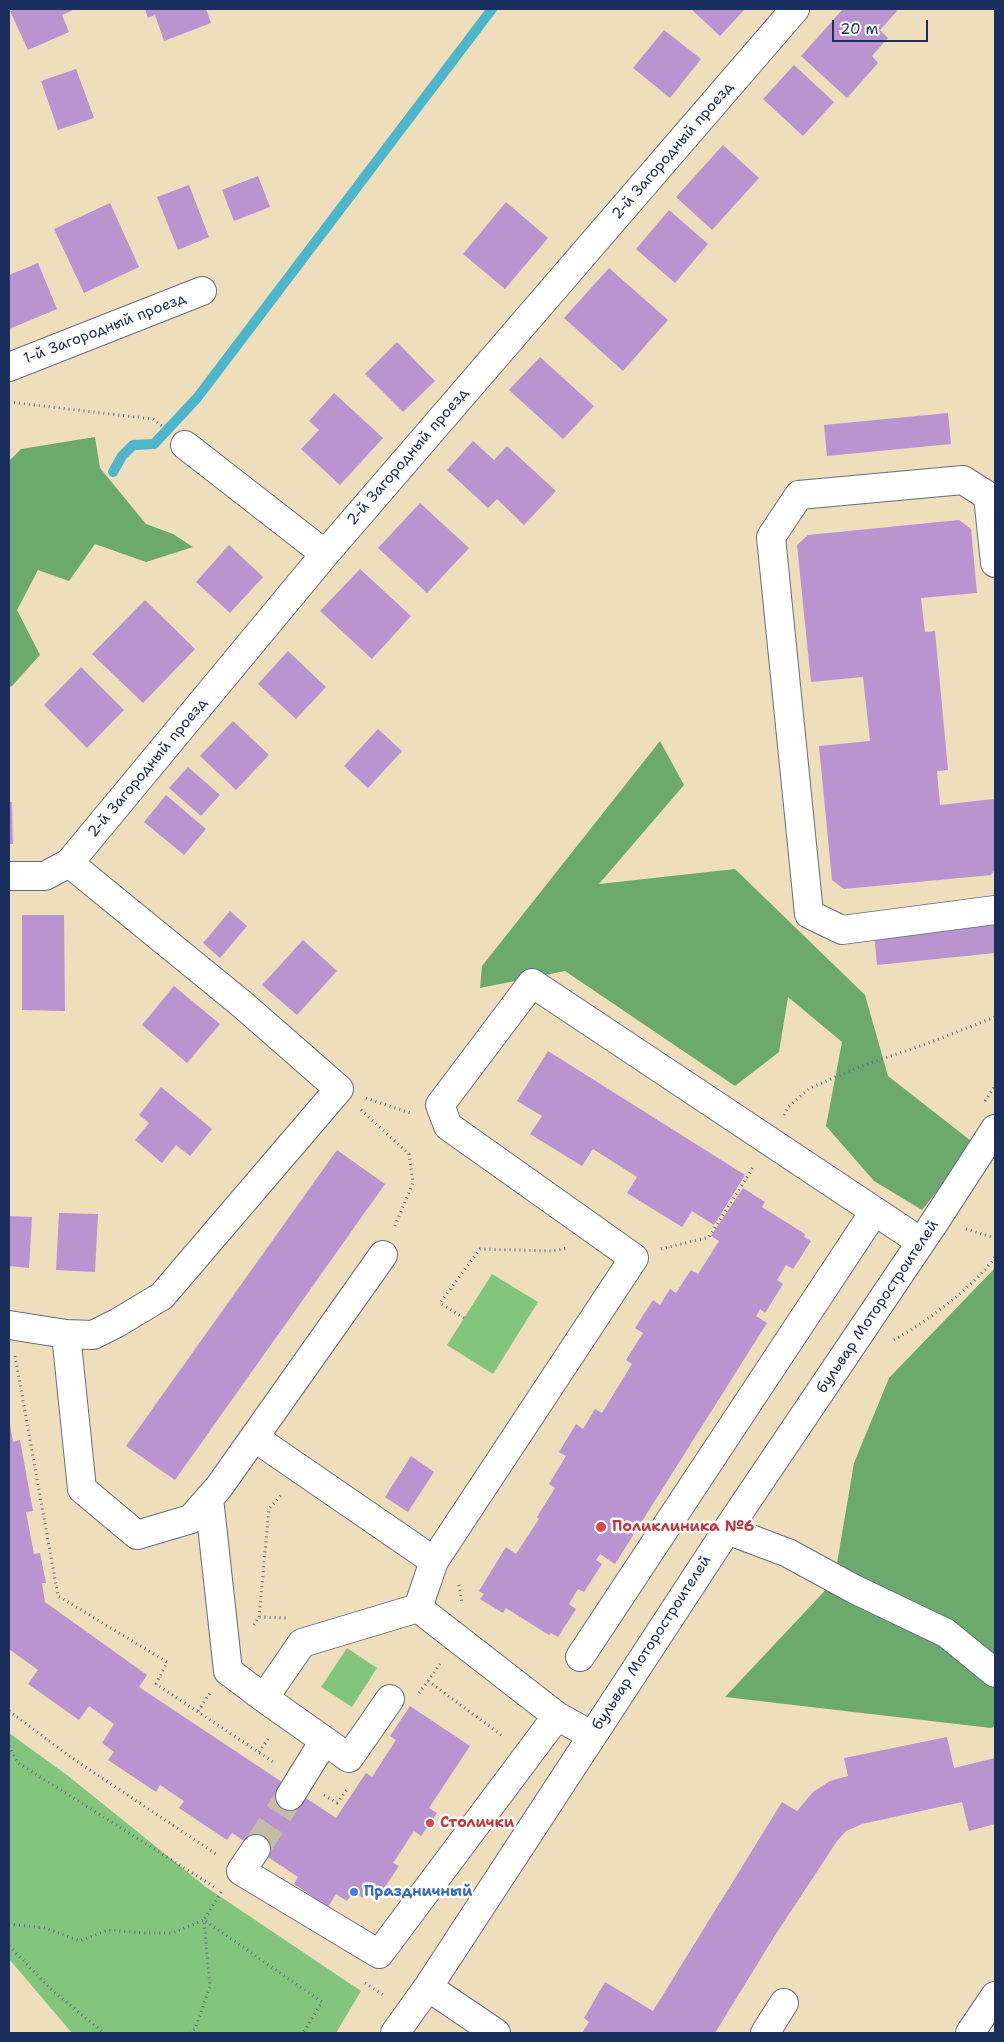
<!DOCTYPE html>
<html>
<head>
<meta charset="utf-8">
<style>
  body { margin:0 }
  #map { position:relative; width:1004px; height:2042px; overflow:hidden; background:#eedebc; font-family:"Shantell Sans",sans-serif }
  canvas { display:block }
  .frame { position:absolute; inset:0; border:10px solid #1b2f5e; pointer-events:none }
  .scale { position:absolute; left:832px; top:20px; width:96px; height:22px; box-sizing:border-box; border:2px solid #1b2f5e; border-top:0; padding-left:6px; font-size:15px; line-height:18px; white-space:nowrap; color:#1b2f5e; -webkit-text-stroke:4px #fdfcf7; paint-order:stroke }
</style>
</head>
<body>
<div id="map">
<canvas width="1004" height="2042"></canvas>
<div class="frame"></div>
<div class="scale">20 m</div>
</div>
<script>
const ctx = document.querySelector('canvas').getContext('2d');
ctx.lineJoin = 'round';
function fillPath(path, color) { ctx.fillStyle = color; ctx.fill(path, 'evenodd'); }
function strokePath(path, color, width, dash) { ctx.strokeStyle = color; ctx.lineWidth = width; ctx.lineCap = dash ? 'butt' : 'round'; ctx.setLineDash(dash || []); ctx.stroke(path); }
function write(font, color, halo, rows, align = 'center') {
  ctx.font = font + ' "Shantell Sans",sans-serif'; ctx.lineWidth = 5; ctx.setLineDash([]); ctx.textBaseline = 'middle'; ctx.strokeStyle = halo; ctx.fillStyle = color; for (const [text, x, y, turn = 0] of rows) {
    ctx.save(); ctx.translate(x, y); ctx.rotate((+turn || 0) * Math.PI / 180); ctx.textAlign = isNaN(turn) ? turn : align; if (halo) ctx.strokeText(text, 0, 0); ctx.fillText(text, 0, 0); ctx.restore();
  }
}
fillPath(new Path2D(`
  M492,1274L538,1302L493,1374L447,1345Z
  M347,1648L377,1668L352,1707L321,1687Z
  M9,1733L67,1775L206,1887L361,1991L336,2033H72L9,1959Z`), '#84c57d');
fillPath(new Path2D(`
  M95,437L100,468L146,524L173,534L193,547L146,562L95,544L69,581L38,570L17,610L40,655L12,686L9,687V461L21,449Z
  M660,741L684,785L599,884L735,869L865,995L888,1076L975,1144L922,1210L874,1181L826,1126L842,1042L788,997L779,1052L735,1086L565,971L480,988L482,966Z
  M995,1268V1726L991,1728L725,1697L834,1581L854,1463L889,1378Z`), '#6baa6c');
strokePath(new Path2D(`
  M113,472L122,456L133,445L154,444L197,398L492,9`), '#4db6ca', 10);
fillPath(new Path2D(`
  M15,9H75L62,15L69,32L28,50L10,11Z
  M145,9H206L211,23L164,41L155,15L148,18Z
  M691,9H745L720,36Z
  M843,9H894L897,11L880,30L888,38L872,56L878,63L847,98L801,56Z
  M664,30L701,59L670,98L633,68Z
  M794,65L834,102L803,136L763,99Z
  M76,69L94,118L58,130L41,81Z
  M723,145L759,178L712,230L676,197Z
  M258,176L270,207L234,221L222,190Z
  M189,185L209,237L178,250L157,197Z
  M506,202L548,238L505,289L463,254Z
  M110,203L139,267L84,293L54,229Z
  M669,210L708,244L675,283L636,249Z
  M38,263L57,309L9,329V275Z
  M609,268L668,320L623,371L564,318Z
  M397,342L435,381L403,412L365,374Z
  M540,357L594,406L563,439L509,390Z
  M334,393L383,438L340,485L301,449L319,430L309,421Z
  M948,413L951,444L827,456L824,425Z
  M473,441L494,460L507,446L556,491L524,525L497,499L488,508L447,470Z
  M420,503L469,548L427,593L378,548Z
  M959,520L971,529L977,593L921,598L925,632L935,631L948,770L937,771L940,805L994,799L995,869L991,875L844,889L832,880L819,746L870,741L863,677L811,682L797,545L808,535Z
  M229,545L263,577L230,613L196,582Z
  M360,569L411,616L372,659L320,611Z
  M145,600L195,649L143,703L92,654Z
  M288,651L326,687L296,719L258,684Z
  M81,667L124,710L87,748L44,705Z
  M233,721L269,755L236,790L200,756Z
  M378,729L402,751L368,788L344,766Z
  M188,767L220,795L201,816L169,788Z
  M166,795L206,829L184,855L144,822Z
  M9,802H12L13,844H9Z
  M230,911L247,926L220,958L203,943Z
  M22,915H64L65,1011L22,1010Z
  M995,922V953L877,965L874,934Z
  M303,940L337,971L297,1015L262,985Z
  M174,986L220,1024L187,1063L142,1025Z
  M548,1051L745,1175L714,1225L692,1211L682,1227L627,1193L637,1177L593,1149L582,1166L530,1134L542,1116L517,1101Z
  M161,1087L212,1129L190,1156L176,1145L162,1163L135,1140L149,1123L139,1115Z
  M337,1150L385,1184L175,1480L126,1446Z
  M743,1188L765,1202L762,1207L805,1234L804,1237L811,1241L793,1269L786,1265L777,1280L783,1284L765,1313L760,1309L756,1316L767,1323L615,1564L600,1554L596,1560L602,1564L584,1592L578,1589L569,1604L576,1609L558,1637L551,1633L549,1635L506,1608L503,1613L480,1599L484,1594L479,1591L506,1547L516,1554L539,1519L537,1517L555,1488L549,1484L566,1456L559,1452L576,1424L583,1429L595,1409L602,1413L632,1364L626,1360L643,1333L635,1328L653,1300L660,1305L670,1289L676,1293L691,1270L698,1274L719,1241L711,1236Z
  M59,1213L98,1214L95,1272L56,1270Z
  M9,1216L32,1217L29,1268L9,1266Z
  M10,1425L13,1442L20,1440L33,1511L26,1512L34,1554L40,1553L46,1583H42L45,1602L147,1675L139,1687L336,1818L366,1773L372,1777L396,1740L390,1736L410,1706L470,1746L429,1808L437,1813L421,1836L414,1831L393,1863L399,1866L378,1897L368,1890L363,1898L354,1892L347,1901L336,1894L328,1907L294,1884L298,1877L232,1833L227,1840L179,1808L184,1801L160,1785L156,1792L108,1760L114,1752L102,1743L114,1724L89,1706L79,1720L28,1684L38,1670L9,1649Z
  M411,1456L434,1472L408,1512L385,1497Z
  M947,1737L954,1768L995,1758V1824L969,1831L962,1802L862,1824L846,1831L837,1841L774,1937L715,2033H582L589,2022L584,2018L605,1982L653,2011L782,1802L797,1811L813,1792L830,1781L848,1776L844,1758Z`), '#ba93d1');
strokePath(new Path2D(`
  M256,1849L290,1796`), '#c4bba9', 28, [28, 14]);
const minor = new Path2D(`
  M9,367L202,291
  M185,445L325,554
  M995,563L988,496L963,480L799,495L771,537L809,914L842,930L995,910
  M9,876H45L69,863L325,554L795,9
  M9,1325L66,1334L93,1335L117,1323L162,1296L339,1089L243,1005L69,863
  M66,1334L82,1489L137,1535L191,1519L219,1487L383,1255
  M255,1438L434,1561
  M209,1498L228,1671L264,1698L302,1643L418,1608
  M727,1530L788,1553L854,1589L946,1633L995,1673
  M580,1657L874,1212
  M264,1698L349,1758L390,1699
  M591,1735L557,1716L418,1608L434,1561L634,1258L448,1126L440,1105L532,983L921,1242
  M290,1796L324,1741
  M256,1849L241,1871L379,1954L557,1716
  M428,1987L496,2033
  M395,2033L428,1987L727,1530L936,1220L995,1129
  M765,2033L784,2003
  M970,2033L995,1996`);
strokePath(minor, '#656c7f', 30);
strokePath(new Path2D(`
  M9,402L153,419L162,426
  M366,1098L410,1113
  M985,1101L995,1086
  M361,1110L409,1154L413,1183L394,1228
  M784,1115L788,1107L810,1088L859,1067L926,1044L995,1017
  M966,1229L995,1238
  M661,1249L709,1237L754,1166
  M464,1318L440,1303L480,1249L552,1251L568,1248
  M894,1340C926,1322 974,1287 995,1257
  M15,1356L58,1596L167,1662L156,1684L275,1763
  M459,1585L462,1604
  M259,1617L269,1509L282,1494
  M254,1625L259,1617L286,1618
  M428,1681L440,1664
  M419,1693L428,1681L504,1737
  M9,1711L72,1758L216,1854
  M198,1711L210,1693
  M9,1746L18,1763L216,1888
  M259,1752L268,1739
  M324,1795L337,1803L348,1788
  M221,1892L204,1920L322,2002L303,2033
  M9,1924L45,1928L80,1941L108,1930L145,1933H172L204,1920L210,1987L195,2029L190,2033
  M9,1946L54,1992L104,2033
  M365,1983L385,1996`), '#656c7f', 3, [1, 4]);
strokePath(minor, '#fff', 28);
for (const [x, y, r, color] of [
  [601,1527,6,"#e0444e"],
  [430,1823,5,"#e0444e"],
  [354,1892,5,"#3f7fe0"]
]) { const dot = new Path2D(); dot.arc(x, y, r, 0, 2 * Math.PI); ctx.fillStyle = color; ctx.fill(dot); strokePath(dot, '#fdfcf7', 2); }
write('15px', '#1b2f5e', '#fdfcf7', [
  ["2-й Загородный проезд",673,151,-49],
  ["1-й Загородный проезд",105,329,-21],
  ["2-й Загородный проезд",408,457,-49],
  ["2-й Загородный проезд",148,768,-50],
  ["бульвар Моторостроителей",878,1307,-56],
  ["бульвар Моторостроителей",652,1643,-57]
]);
write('bold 15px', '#be3a42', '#fdfcf7', [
  ["Поликлиника №6",612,1527],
  ["Столички",440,1823]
], 'left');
write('bold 15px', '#366cbe', '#fdfcf7', [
  ["Праздничный",364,1892]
], 'left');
</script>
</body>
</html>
